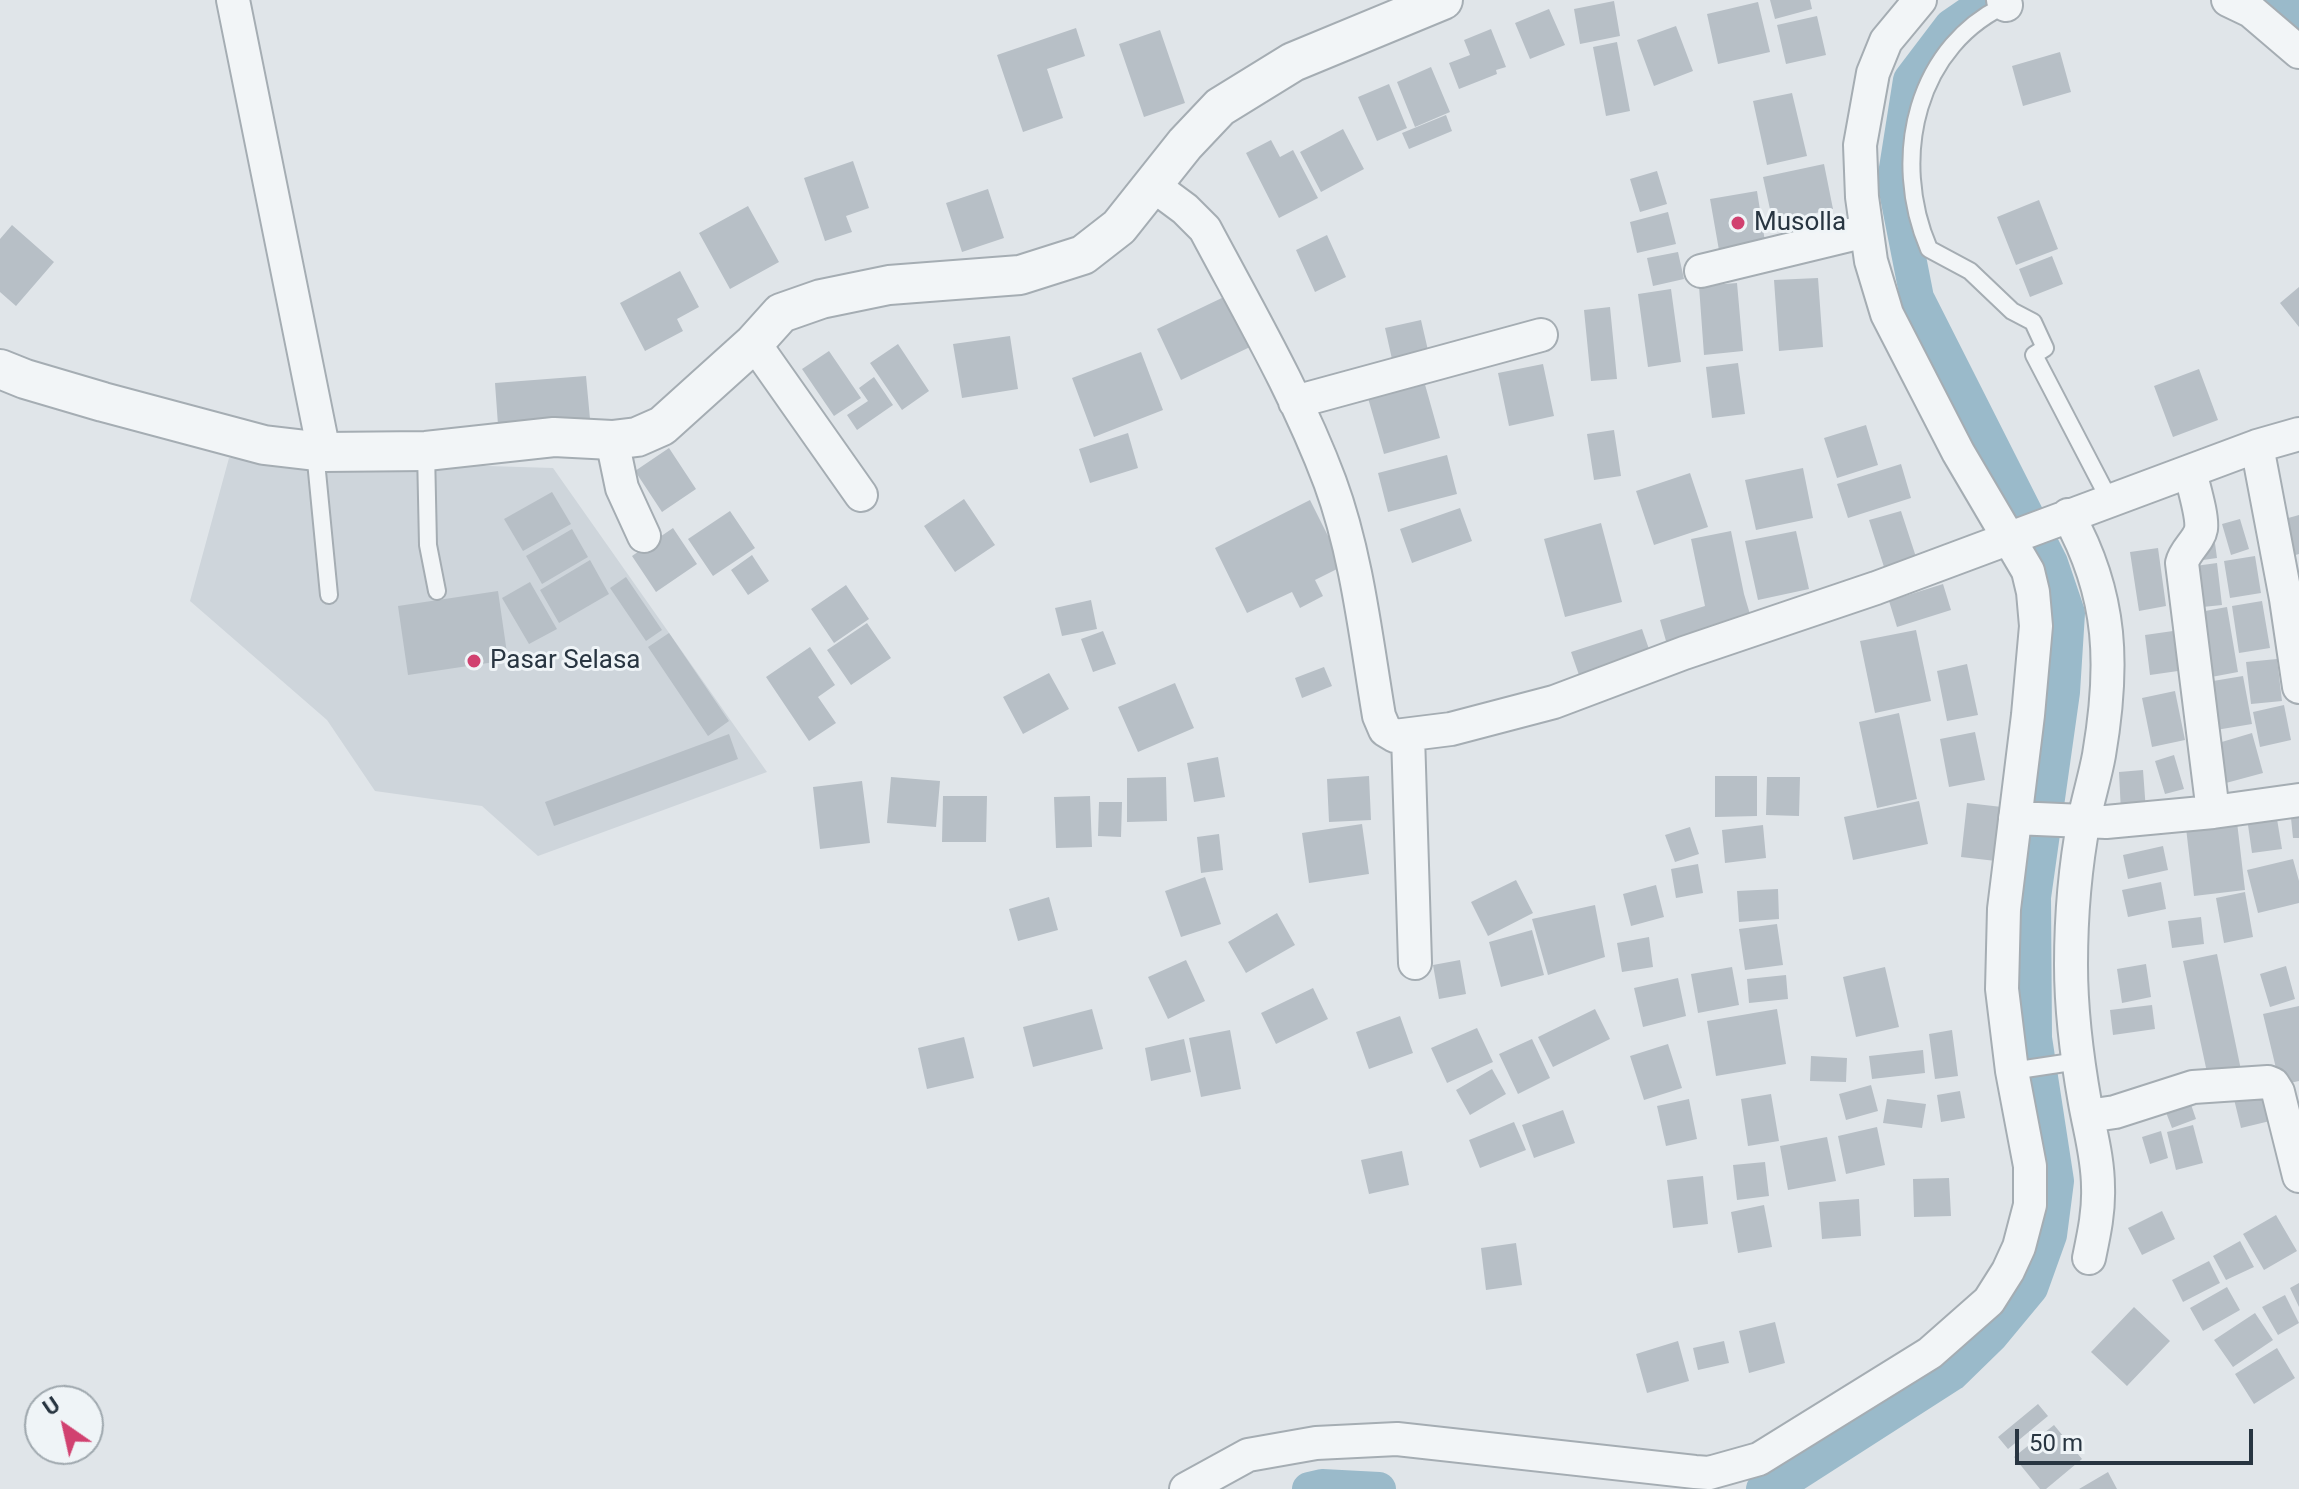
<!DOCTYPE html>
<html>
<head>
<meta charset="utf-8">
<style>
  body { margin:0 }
  #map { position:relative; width:2299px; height:1489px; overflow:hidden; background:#e0e5e9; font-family:Roboto,sans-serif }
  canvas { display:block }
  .north { position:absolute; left:24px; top:1385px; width:80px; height:80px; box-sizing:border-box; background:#eff4f7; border:2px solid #9fa8ae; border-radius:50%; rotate:326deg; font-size:22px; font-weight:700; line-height:32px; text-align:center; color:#283541 }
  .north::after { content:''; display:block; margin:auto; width:28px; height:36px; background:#d14170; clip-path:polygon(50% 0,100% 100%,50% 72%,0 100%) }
  .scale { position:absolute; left:2015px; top:1429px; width:238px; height:36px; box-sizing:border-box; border:4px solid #283541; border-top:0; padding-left:10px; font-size:24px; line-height:28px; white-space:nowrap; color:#283541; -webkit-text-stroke:6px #eff4f7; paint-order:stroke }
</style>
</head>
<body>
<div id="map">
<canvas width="2299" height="1489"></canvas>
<div class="north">U</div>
<div class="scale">50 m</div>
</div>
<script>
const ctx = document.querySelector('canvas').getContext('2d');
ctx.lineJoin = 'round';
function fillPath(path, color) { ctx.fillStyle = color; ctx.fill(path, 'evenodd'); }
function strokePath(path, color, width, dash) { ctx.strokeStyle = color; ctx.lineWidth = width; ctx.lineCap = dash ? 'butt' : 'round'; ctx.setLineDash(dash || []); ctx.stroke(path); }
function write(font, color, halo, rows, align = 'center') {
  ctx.font = font + ' Roboto,sans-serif'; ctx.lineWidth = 6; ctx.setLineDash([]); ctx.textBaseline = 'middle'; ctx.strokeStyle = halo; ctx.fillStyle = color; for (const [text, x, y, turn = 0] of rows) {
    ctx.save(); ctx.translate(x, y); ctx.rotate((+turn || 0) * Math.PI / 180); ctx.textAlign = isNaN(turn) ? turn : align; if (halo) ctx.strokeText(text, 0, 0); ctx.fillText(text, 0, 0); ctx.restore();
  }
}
fillPath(new Path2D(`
  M229,458L553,468L767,772L538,856L482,806L375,791L327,720L190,601Z`), '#ced5db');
strokePath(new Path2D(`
  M2277,0L2299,21
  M1309,1489L1322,1486L1379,1489
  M1763,1489L1779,1485L1952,1374L1992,1335L2031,1288L2050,1235L2057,1181L2035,1038L2034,897L2063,692L2068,613L2051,563L1917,298L1894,181L1910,80L1951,26L1989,0`), '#9abaca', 34);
fillPath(new Path2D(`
  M1770,0H1810L1812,9L1775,19Z
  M1614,1L1620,36L1580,44L1574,9Z
  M1758,2L1770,52L1718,64L1707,14Z
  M1549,9L1565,45L1530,59L1515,23Z
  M1817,16L1826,55L1786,64L1777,25Z
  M1676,26L1693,71L1654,86L1637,40Z
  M1076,28L1085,56L1047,69L1063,118L1023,132L997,55Z
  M1491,29L1506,67L1496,70L1497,74L1459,89L1449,63L1470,55L1464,40Z
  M1160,30L1185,103L1144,117L1119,44Z
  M1617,42L1630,111L1606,116L1593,47Z
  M2060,52L2071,92L2023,106L2012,66Z
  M1431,67L1450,112L1415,127L1397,82Z
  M1389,84L1407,128L1377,141L1358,97Z
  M1792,93L1807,156L1767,165L1753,101Z
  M1446,115L1452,131L1409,149L1402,133Z
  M1343,129L1364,169L1321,192L1300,152Z
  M1271,140L1280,157L1293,150L1318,198L1279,218L1246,153Z
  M853,161L869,208L846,216L852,232L825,241L804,178Z
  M1824,164L1833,209L1773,223L1763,177Z
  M1657,171L1667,204L1640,212L1630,179Z
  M988,189L1004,238L962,252L946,203Z
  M1757,191L1766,248L1720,256L1710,199Z
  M2039,200L2058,249L2016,265L1997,217Z
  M748,206L779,262L730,289L699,233Z
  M1668,212L1676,244L1637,253L1630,222Z
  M12,225L54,262L16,306L0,292V239Z
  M1327,235L1346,277L1315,292L1296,250Z
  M1678,252L1684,279L1653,286L1647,258Z
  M2052,256L2063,284L2030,297L2019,269Z
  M680,271L699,307L677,319L683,331L645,351L620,303Z
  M1818,278L1823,347L1779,351L1774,280Z
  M1737,283L1743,351L1704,355L1699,286Z
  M2299,287V327L2280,303Z
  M1671,289L1681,362L1648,367L1638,294Z
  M1226,296L1250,347L1181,380L1157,329Z
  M1610,307L1617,379L1591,381L1584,310Z
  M1421,320L1430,359L1394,368L1385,328Z
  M1010,336L1018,389L962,398L953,344Z
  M898,344L929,391L902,410L870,363Z
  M829,351L861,398L834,416L802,369Z
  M1141,352L1163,410L1094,437L1072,378Z
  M1738,363L1745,414L1712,418L1706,367Z
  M1543,364L1554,416L1509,426L1498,373Z
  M2199,369L2218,420L2173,437L2154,386Z
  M586,376L590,419L498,425L495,383Z
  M874,377L893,405L857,430L847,415L868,401L859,388Z
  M1424,381L1440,438L1384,454L1368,398Z
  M1866,425L1878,465L1837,478L1824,438Z
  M1614,430L1621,476L1594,480L1587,434Z
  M1128,433L1138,468L1090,483L1079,449Z
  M669,448L696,489L662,512L635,471Z
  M1447,455L1457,494L1388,512L1378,473Z
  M1901,464L1911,498L1848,518L1837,484Z
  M1803,468L1813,518L1756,530L1745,480Z
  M1690,473L1708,527L1654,545L1636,491Z
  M552,492L571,524L523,551L504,519Z
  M964,499L995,545L955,572L924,526Z
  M1310,500L1343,566L1315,580L1323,596L1300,608L1292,592L1247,613L1215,548Z
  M1460,508L1472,541L1412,563L1400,529Z
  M730,511L755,548L713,576L688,539Z
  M1901,511L1916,557L1884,567L1869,520Z
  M2299,515V554L2292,556L2281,520Z
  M2240,519L2249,549L2231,555L2222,524Z
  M1601,523L1622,602L1565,617L1544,539Z
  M673,528L697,564L656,592L632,556Z
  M572,529L588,557L542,584L526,556Z
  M1731,531L1744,594L1752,621L1668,648L1660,620L1705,606L1691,539Z
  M1796,531L1809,589L1758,600L1745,541Z
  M2214,536L2217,558L2203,560L2200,539Z
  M2158,548L2166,606L2139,611L2130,552Z
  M752,555L769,581L748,595L731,570Z
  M2255,556L2261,593L2230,598L2224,561Z
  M590,560L609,594L559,623L540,590Z
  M2217,563L2222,605L2193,608L2188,567Z
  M626,577L662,630L646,641L610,588Z
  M530,582L557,629L529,644L502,598Z
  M1943,584L1951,610L1897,627L1889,601Z
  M846,585L869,619L834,643L811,609Z
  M498,591L508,660L408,675L398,606Z
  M1091,600L1097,629L1062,636L1055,608Z
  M2262,601L2270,648L2239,653L2232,606Z
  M2227,607L2238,672L2206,678L2194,613Z
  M867,623L891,658L851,685L827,650Z
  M1642,629L1650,652L1579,675L1571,652Z
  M1916,630L1931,701L1875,713L1860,641Z
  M1103,631L1116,664L1093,672L1081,639Z
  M2173,631L2178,671L2150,675L2145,635Z
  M669,633L729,721L708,736L648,647Z
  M810,647L835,685L818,697L836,723L809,741L766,677Z
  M2277,659L2282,701L2251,704L2246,662Z
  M1967,664L1978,715L1947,721L1937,671Z
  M1324,667L1332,686L1302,698L1295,678Z
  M1049,673L1069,709L1023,734L1003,697Z
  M2243,676L2252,724L2210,731L2201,683Z
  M1175,683L1194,728L1138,752L1118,707Z
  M2175,691L2185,740L2152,747L2142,698Z
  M2284,705L2291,740L2260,747L2253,712Z
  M1899,713L1917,799L1877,808L1859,722Z
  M1975,732L1985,780L1949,787L1940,739Z
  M2252,733L2263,773L2226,783L2215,744Z
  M729,734L738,759L554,826L545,802Z
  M2174,755L2184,789L2165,794L2155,761Z
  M1218,757L1225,797L1194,802L1187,763Z
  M2143,770L2146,811L2121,812L2119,772Z
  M1369,776L1371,820L1329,822L1327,779Z
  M1715,776H1757V816L1715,817Z
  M891,777L940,781L936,827L887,823Z
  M1166,777L1167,821L1127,822V778Z
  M1767,777H1800L1799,816L1766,815Z
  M862,781L870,843L820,849L813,787Z
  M943,796H987L986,842H942Z
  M1090,796L1092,847L1056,848L1054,797Z
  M1919,801L1928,844L1853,860L1844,817Z
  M1099,802H1122L1121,837L1098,836Z
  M1967,803L2002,807L1996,861L1961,857Z
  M2299,807V838H2293L2290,808Z
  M2276,813L2282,849L2252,853L2247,818Z
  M2237,822L2245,890L2194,896L2186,828Z
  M1362,824L1369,874L1309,883L1302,833Z
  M1763,825L1766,858L1725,863L1722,830Z
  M1690,827L1699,854L1675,862L1665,835Z
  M1219,834L1223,870L1201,873L1197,837Z
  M2163,846L2168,870L2128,879L2123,855Z
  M2293,859L2299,881V903L2258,913L2247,870Z
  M1698,864L1703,893L1676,898L1671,869Z
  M1205,877L1221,924L1181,937L1165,891Z
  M1516,880L1533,913L1488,936L1471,902Z
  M2161,882L2166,909L2128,917L2122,890Z
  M1656,885L1664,917L1631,926L1623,894Z
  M1778,889L1779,919L1739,922L1737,891Z
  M2245,892L2253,937L2224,943L2216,898Z
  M1049,897L1058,930L1018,941L1009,909Z
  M1595,905L1605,957L1548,975L1532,919Z
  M1277,913L1295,945L1246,973L1228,942Z
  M2201,917L2204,944L2172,948L2168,921Z
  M1777,924L1783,965L1745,970L1739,929Z
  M1532,930L1544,975L1501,987L1489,942Z
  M1649,937L1653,967L1622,972L1617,943Z
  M2217,954L2241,1070L2208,1077L2183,961Z
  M1186,960L1205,1001L1168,1019L1148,977Z
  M1460,960L1466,994L1439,999L1433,965Z
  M2146,964L2151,997L2122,1003L2117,969Z
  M2286,966L2295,999L2270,1007L2260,974Z
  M1732,967L1739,1005L1698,1013L1691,974Z
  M1885,967L1899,1027L1856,1037L1843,977Z
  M1786,975L1788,999L1749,1003L1747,979Z
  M1678,978L1686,1016L1643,1027L1634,988Z
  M1313,988L1328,1019L1276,1044L1261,1013Z
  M2152,1005L2155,1029L2113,1035L2110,1010Z
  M2299,1006V1081L2280,1085L2263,1014Z
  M1092,1009L1103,1049L1033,1067L1023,1027Z
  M1595,1009L1610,1039L1553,1067L1538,1037Z
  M1777,1009L1786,1064L1716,1076L1707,1021Z
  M1400,1016L1413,1053L1369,1069L1356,1032Z
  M1477,1028L1493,1062L1447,1083L1431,1048Z
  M1230,1030L1241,1089L1201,1097L1189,1038Z
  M1952,1030L1958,1076L1935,1079L1929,1034Z
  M964,1037L974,1078L927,1089L918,1048Z
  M1184,1039L1191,1072L1151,1081L1145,1048Z
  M1532,1039L1550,1078L1518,1094L1499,1054Z
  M1668,1044L1682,1088L1644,1100L1630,1056Z
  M1923,1050L1925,1073L1872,1079L1869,1056Z
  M1811,1056L1847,1058L1846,1082L1810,1081Z
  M1492,1069L1506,1094L1470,1115L1456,1090Z
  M1871,1085L1878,1111L1846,1120L1839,1094Z
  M2261,1087L2270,1121L2241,1128L2233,1095Z
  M1960,1091L1965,1118L1941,1122L1937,1095Z
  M2187,1093L2196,1119L2172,1128L2162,1102Z
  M1771,1094L1779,1141L1748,1146L1741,1099Z
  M1689,1099L1697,1139L1666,1146L1657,1106Z
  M1887,1099L1926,1104L1922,1128L1883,1123Z
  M1563,1110L1575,1143L1534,1158L1522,1125Z
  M1514,1122L1526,1150L1480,1168L1469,1140Z
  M2193,1125L2203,1163L2176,1170L2167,1132Z
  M1877,1127L1885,1165L1846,1174L1838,1136Z
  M2161,1131L2168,1158L2150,1164L2142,1137Z
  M1827,1137L1836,1181L1788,1190L1780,1146Z
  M1402,1151L1409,1185L1369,1194L1361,1160Z
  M1765,1162L1769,1196L1737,1200L1733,1165Z
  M1703,1176L1708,1224L1673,1228L1667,1180Z
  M1949,1178L1951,1216L1914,1217L1913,1179Z
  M1859,1199L1861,1236L1822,1239L1819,1202Z
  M1764,1205L1772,1247L1738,1253L1731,1212Z
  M2162,1211L2175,1239L2142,1255L2128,1228Z
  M2276,1215L2297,1251L2264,1270L2243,1234Z
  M2240,1241L2254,1267L2226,1280L2213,1256Z
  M1516,1243L1522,1285L1486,1290L1481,1248Z
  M2209,1261L2220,1283L2183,1302L2172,1280Z
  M2299,1283V1307L2290,1288Z
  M2227,1287L2240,1310L2203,1331L2190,1308Z
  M2285,1295L2299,1323L2278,1335L2262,1307Z
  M2134,1307L2170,1341L2127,1386L2091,1352Z
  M2255,1313L2273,1340L2233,1367L2214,1340Z
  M1775,1322L1785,1363L1749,1373L1739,1331Z
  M1678,1341L1689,1381L1647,1393L1636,1354Z
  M1724,1341L1729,1363L1698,1370L1693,1348Z
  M2277,1348L2295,1378L2254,1404L2235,1374Z
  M2038,1404L2048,1416L2008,1449L1998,1437Z
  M2054,1425L2082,1459L2046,1489H2040L2014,1457Z
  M2108,1472L2117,1489H2079Z`), '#b7bfc6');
const service = new Path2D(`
  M2012,2C1915,43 1890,159 1929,249L1970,271L2012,311L2033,322L2045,348L2034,355L2109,499
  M315,451L329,595
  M426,451L428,545L437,591
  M2012,1071L2078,1061`);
const minor = new Path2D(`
  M233,0L324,452
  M2003,0L2006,5
  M2228,0L2251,11L2299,52
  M1154,186L1185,209L1205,229C1249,312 1297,394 1330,482C1357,555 1366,639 1379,716L1385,730L1395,736L1451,729L1554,702L1684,653L1876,588L2257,446L2299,434
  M1701,271L1866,231
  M754,343L861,495
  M1295,402L1541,335
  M612,440L622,488L644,536
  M2257,446L2286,599L2299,687
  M2190,471C2193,485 2203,516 2201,529C2199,541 2185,550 2182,563L2213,812
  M2068,515C2113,596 2114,667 2099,755C2095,777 2088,799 2084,820C2075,867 2071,918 2071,965C2071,1011 2077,1058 2085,1103C2090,1131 2098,1158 2098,1187C2099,1211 2094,1234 2089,1258
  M1408,735L1415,963
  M2015,818L2106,822L2213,812L2299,800
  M2088,1116L2115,1112L2193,1087L2268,1082L2273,1084L2278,1092L2299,1176
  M1186,1489L1248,1455L1316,1443L1397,1439L1695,1472L1709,1473L1759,1459L1930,1353L1989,1301L2008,1271L2019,1247L2030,1205V1166L2012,1071L2002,989L2004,909L2028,715L2036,626L2033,592L2028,571L1958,452L1887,314L1871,261L1862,197L1860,145L1873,73L1886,41L1920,0`);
const tertiary = new Path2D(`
  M0,369L25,379L103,402L264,445L324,452L426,451L554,437L612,440L637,437L662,426L754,343L781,313L821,299L889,285L1020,275L1083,255L1119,227L1185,144L1220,107L1293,62L1443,0`);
strokePath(service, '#a5adb3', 20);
strokePath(minor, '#a5adb3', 36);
strokePath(tertiary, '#a5adb3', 42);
strokePath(service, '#f2f5f7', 16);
strokePath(minor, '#f2f5f7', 32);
strokePath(tertiary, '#f2f5f7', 38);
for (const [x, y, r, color] of [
  [1738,223,8,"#d14170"],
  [474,661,8,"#d14170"]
]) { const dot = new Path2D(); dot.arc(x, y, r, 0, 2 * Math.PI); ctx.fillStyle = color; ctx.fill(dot); strokePath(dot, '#eff4f7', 3); }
write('26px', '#283541', '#eff4f7', [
  ["Musolla",1754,223],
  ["Pasar Selasa",490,661]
], 'left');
</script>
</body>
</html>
